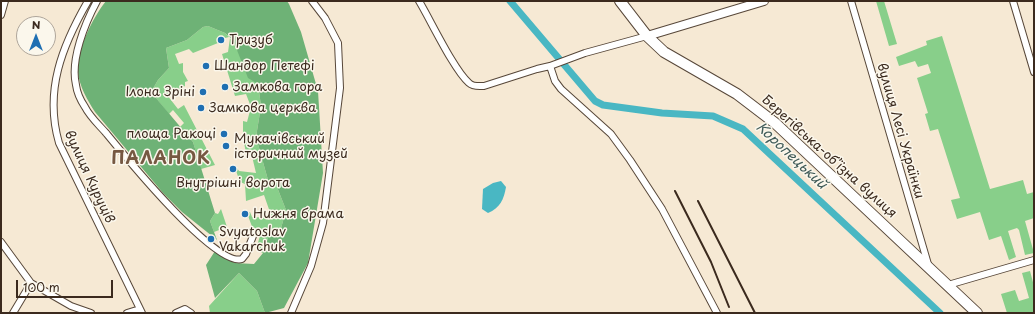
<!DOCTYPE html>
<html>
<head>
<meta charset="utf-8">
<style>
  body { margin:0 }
  #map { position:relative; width:1035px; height:314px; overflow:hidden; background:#f6e9d4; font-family:"Playpen Sans",sans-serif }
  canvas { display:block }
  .frame { position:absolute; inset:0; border:2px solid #3b2a1e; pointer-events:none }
  .north { position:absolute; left:16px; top:16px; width:40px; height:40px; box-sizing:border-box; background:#fbf7ec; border:1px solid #aea59a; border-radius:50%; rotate:0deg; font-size:11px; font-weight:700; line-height:16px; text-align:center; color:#3b2a1e }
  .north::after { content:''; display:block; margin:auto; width:14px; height:18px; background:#1f6fb2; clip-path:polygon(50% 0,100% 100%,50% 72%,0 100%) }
  .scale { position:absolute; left:16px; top:280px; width:97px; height:18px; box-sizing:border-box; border:2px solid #3b2a1e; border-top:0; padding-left:5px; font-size:12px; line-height:14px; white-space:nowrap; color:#3b2a1e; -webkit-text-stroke:3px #fbf7ec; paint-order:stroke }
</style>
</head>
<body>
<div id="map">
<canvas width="1035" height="314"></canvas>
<div class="frame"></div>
<div class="north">N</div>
<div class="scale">100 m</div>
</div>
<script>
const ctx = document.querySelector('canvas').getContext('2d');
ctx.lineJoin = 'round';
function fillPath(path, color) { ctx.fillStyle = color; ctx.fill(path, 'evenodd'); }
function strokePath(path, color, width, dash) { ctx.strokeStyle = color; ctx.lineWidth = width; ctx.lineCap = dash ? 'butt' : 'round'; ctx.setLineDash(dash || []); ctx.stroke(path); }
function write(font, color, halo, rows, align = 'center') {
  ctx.font = font + ' "Playpen Sans",sans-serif'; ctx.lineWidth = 3; ctx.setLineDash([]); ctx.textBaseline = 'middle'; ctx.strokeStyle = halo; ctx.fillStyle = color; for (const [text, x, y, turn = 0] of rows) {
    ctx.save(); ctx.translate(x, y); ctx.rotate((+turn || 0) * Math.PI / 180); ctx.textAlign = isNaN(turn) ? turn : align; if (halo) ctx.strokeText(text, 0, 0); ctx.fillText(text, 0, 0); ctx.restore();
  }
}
fillPath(new Path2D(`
  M876,1H884L897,44L889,46Z
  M208,26L225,33L229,37L217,40L218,43L193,53L189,49L175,54L179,64L183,63V72L188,81L185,82V86L167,95L178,109L184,105L215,165L201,169L193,142L180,127L184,123L173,110L169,114L151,92L158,80L169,68L166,48L187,40L203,27Z
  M942,36L990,189L1023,180L1027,194L1034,192V218L1025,221L1034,253L1025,255L1019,230L1017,228L1008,231L1016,257L1009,260L1001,236L989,240L980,212L957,219L951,200L960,198L938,129L930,131L925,114L928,113L917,78L931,73L928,64L918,67L915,61L899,66L896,57L927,45L926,41Z
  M230,38L258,84L261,106L256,137L268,180L277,187L286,210L280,232H270L263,253L256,250L261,232H254L247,213L250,212L252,217L272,218L264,195L246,201L245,184L240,182L235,168H237L239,171L256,173L251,152L246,153L243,137V121L247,122L251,107L246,94L235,96L222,54L228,52Z
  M221,209L227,227L214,232L210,221L215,213L218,214Z
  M1030,271L1034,286V313H1007L1001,294L1015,290L1019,301L1029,298L1022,273Z
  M239,273L257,291L265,313H210L209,306Z`), '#88cf8a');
fillPath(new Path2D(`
  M106,1H287L289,4L301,32L318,91L323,173L308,263L284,308L265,313L257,291L239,273L215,298L206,265L215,251L235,263L254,264L263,253L270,232H280L286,210L277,187L268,180L256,137L261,106L258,84L248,78L233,40L225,33L208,26L203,27L187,40L166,48L169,68L158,80L151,92L193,142L215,213L210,221L217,240L182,212L163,193L95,112C88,101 79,86 78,72C76,51 93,17 106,1Z`), '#6eb276');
fillPath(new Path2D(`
  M501,181L506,187C504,199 500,208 488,213L482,209L483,189L493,183Z`), '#49b7c3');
strokePath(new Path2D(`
  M510,1L595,101L603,105L662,113L713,116L743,129L940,313`), '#49b7c3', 7);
const minor = new Path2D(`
  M88,1C62,46 44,91 59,143L142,313
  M97,1C85,23 70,60 76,85C77,93 81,101 85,107C90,117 99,125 106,133C124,155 216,268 242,259L246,254L253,236L251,232
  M419,1C431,21 454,70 469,83C473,87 479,86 484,86L537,69L550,66L585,53L647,36
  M851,1L928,264
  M1013,1L1034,72
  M1,15L5,1
  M550,66L555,81L561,89L611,134L630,160L662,209L717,313
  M1,242L31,283L71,306L91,313
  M948,285L1034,260
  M13,313L31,283
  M127,313L140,309
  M176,313L185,309L191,313
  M291,313L311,266L323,223L340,88L338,43L325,18L312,1`);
const tertiary = new Path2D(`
  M647,36L764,1`);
const trunk = new Path2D(`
  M620,1L647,36L664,52L737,94L775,123L977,313`);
strokePath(minor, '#574739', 8);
strokePath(tertiary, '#574739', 10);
strokePath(trunk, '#574739', 12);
strokePath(minor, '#fff', 6);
strokePath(tertiary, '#fff', 8);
strokePath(trunk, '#fff', 10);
strokePath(new Path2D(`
  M675,191L711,262L729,307
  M698,201L755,313`), '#3b2a1e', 2);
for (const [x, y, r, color] of [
  [221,40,4,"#1f6fb2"],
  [206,66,4,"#1f6fb2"],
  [225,87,4,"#1f6fb2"],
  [203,92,4,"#1f6fb2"],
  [201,108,4,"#1f6fb2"],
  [224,134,4,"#1f6fb2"],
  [226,146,4,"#1f6fb2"],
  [233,169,4,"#1f6fb2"],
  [245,214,4,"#1f6fb2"],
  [211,239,4,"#1f6fb2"]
]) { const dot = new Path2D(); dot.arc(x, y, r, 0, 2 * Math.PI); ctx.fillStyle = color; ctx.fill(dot); strokePath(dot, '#fbf7ec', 1.5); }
write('13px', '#3b2a1e', '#fbf7ec', [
  ["Тризуб",229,40],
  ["Шандор Петефі",214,66],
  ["Замкова гора",233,87],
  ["Ілона Зріні",195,92,"right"],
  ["Замкова церква",209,108],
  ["площа Ракоці",216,134,"right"],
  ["Мукачівський",234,139],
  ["історичний музей",234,154],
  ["Внутрішні ворота",233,183,"center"],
  ["Нижня брама",253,214],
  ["Svyatoslav",219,232],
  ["Vakarchuk",219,247]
], 'left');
write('13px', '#3b2a1e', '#fbf7ec', [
  ["вулиця Лесі Українки",900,131,74],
  ["Берегівська-обʼїзна вулиця",829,157,42],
  ["вулиця Куруців",89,177,65]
]);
write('italic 14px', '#405b58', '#fbf7ec', [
  ["Коропецький",791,156,43]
]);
ctx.letterSpacing = '1px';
write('bold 17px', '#765842', '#fbf7ec', [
  ["ПАЛАНОК",161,159]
]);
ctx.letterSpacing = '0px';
</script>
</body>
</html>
